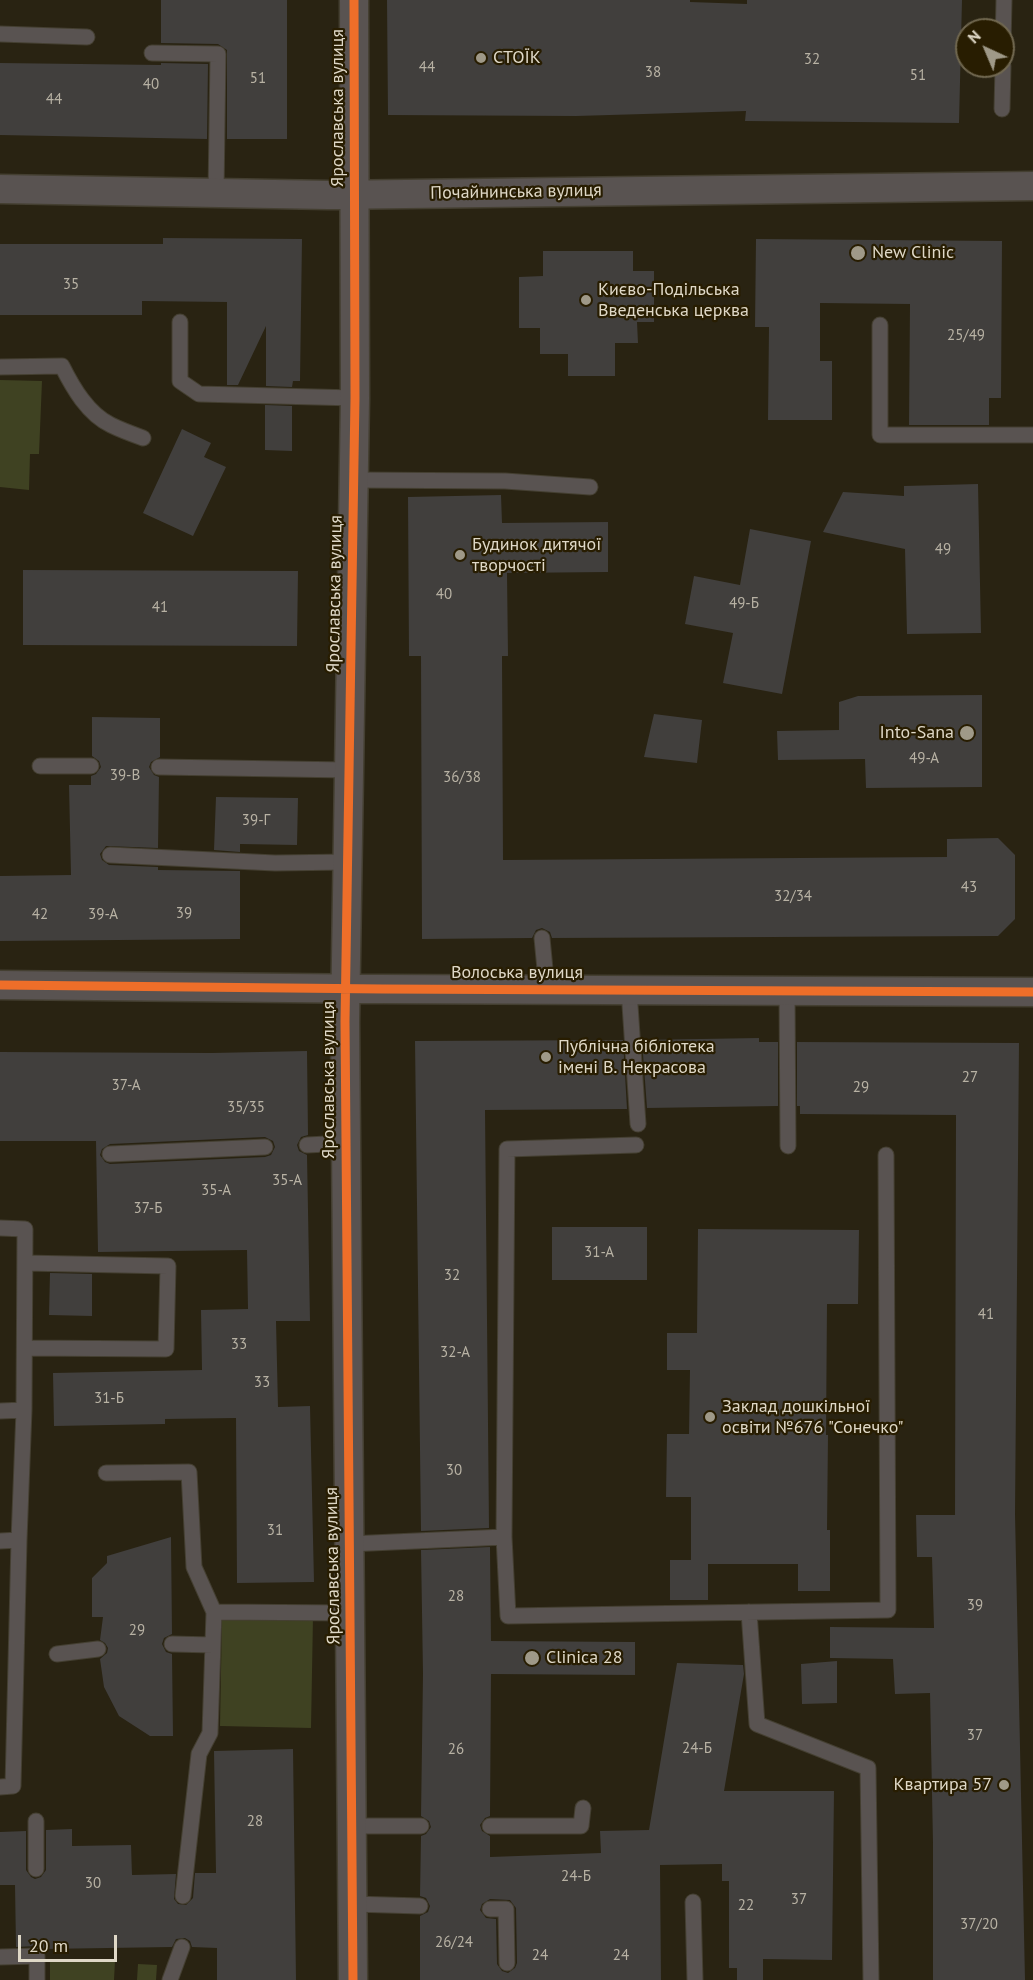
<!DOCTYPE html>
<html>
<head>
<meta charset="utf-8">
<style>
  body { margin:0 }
  #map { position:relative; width:1033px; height:1980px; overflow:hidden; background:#292312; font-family:"PT Sans",sans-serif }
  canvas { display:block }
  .north { position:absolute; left:955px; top:18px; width:60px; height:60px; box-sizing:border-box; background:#281d01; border:2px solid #716850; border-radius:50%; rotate:316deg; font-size:16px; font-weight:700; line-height:24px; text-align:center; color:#dfd8c7 }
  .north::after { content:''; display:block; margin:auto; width:21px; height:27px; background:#9f9988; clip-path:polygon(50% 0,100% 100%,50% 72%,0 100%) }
  .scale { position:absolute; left:18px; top:1935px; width:99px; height:27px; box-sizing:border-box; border:3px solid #dfd8c7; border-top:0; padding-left:8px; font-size:18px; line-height:21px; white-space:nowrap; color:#dfd8c7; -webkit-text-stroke:4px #281d01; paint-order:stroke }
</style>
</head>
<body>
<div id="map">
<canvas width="1033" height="1980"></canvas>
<div class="north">N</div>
<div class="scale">20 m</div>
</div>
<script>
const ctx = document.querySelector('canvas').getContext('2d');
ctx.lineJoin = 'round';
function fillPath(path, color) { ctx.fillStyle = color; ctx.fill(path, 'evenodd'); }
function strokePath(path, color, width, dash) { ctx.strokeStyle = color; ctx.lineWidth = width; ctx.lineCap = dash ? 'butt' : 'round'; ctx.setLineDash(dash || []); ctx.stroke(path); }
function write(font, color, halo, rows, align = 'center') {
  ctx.font = font + ' "PT Sans",sans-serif'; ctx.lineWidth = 4.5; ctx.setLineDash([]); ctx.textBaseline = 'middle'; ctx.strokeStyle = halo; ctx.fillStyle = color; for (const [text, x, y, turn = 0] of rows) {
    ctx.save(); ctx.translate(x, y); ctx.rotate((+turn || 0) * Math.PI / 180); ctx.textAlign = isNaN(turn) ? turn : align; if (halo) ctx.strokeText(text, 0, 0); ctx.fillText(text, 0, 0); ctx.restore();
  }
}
fillPath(new Path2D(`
  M0,380L42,381L39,454H30L29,490L0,487Z
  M222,1616L313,1617L311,1728L220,1726Z
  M50,1961H115L114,1980H50Z
  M138,1964L157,1965L156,1980H137Z`), '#3f4222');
fillPath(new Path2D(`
  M161,0H287V139H227V50L218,44L161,43Z
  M387,0H690V2L747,4V0H962L959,123L745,121L746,111L576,116L388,115Z
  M0,63L161,65V63L208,64L207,139L0,135Z
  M163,238L302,239L300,381H293L292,387L266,386V326L238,385H227V302L142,301V315H0V244H163Z
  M756,239L1002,241L1001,398H989V425H909L910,304L820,303V361H832V420H768L769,327H755Z
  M543,251H633V271H654V322H637L638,343H615V376H568V354H540V328H519V277L543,276Z
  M265,405L292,406V451L265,450Z
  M182,429L211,443L204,457L226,467L193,536L143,513Z
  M978,484L981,633L907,634L905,549L823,532L843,492L904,496V486Z
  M501,495L502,523L608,522V572L507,573L508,656H502L503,860L947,857V839L998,838L1015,855V919L998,936L552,938L550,932L542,928L536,930L532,938L422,939L421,656H409L408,497Z
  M750,529L811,541L782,694L723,683L733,633L685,624L694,576L740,585Z
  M23,570L298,571L297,646L23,645Z
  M982,695V787L866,788L865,759L778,760L777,731L839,730V702L858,696Z
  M654,714L702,720L697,763L644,757Z
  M92,717L160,718V757L151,762L149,767L154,775L159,777L158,848L106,846L100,854L102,860L109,865L158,867V870L240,871V939L0,941V876L71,875L69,785H91V776L96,774L101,767L99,761L92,756Z
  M216,797L298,798L297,845L240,844V852L214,850Z
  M759,1038V1042H778V1106L647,1108L642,1040Z
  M623,1040L627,1109L485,1110L489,1528L421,1531L415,1041Z
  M797,1042L1019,1043L1015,1514L1025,1980H933V1843L930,1693L895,1694L893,1659L830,1658V1627L934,1628L932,1557H917L916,1515H955L956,1115L800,1114V1106H797Z
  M307,1051L308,1135L301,1137L297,1145L299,1151L307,1155L310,1321H276L278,1407L310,1406L314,1582L237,1583L236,1418L165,1419V1424L54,1426L53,1373L202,1370L201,1310L248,1309L247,1250L98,1252L96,1141H0V1052L212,1053ZM265,1137L273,1141L275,1147L271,1155L265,1157L110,1164L105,1162L100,1155L102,1149L110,1144Z
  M552,1227H647V1280H552Z
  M698,1229L859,1230L858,1304H827L826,1435H828L827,1530H830V1591H798V1564H708V1600H670V1560H691V1497H666L667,1434H689L690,1370H667V1333H697Z
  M50,1273L92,1274V1316L49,1315Z
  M171,1537L172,1634L164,1638L162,1644L166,1652L172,1654L173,1736H150L119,1716L104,1687L100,1659L107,1653L108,1648L105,1643L100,1640L103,1617H92V1578L107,1563V1556Z
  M490,1547L491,1641L635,1642V1675L491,1674L490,1816L485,1818L480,1825L482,1831L490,1836V1857L601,1853L600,1831L649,1830L677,1663L743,1665L744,1674L724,1791H834L832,1960L763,1959V1980H737V1968H729V1881H722V1864L660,1865L661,1980H420V1916L428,1912L430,1906L426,1898L420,1896L421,1836L426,1834L431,1827L429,1821L421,1816L423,1674L421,1550ZM490,1899L510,1900L516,1908L517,1963L515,1968L508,1973L502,1971L497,1964L496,1919L486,1918L480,1910L482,1904Z
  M837,1661V1703L802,1704L801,1664Z
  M293,1749L296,1980H217V1948L192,1947L190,1941L185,1938L176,1939L172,1947L44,1949L37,1946L16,1947L15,1885H0V1832L26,1831V1870L31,1877L35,1879L41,1877L46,1870V1830L72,1829V1846L131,1845L132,1875L176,1874L174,1899L178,1904L186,1905L193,1898L195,1873H216L214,1751Z`), '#413f3d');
const service = new Path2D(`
  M0,34L87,37
  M1003,47L1004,0
  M152,53L218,54L216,194
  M1002,109L1003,66
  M180,322V381L199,394L355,398
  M880,325V435H1033
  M0,367L62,366C73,388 88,414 111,425C121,430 132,434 143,438
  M354,480L505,481L590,487
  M40,766H91
  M159,767L348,770
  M110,855L275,863L347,862
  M542,938L547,990
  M629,990L638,1124
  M787,991L788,1146
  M307,1145L346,1143
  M110,1154L265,1147
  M0,1228L25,1229L24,1410
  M25,1348L166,1349L168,1266L25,1263
  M0,1411L24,1410L19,1540
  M106,1473L189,1472L194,1567L214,1612
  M504,1537L508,1616L888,1610L886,1155
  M0,1541L19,1540L13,1786L0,1787
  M349,1544L504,1537L507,1149L636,1145
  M749,1612L757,1724L868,1768L871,1980
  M172,1644L213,1645
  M57,1654L98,1649
  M36,1821V1869
  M352,1826H421
  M490,1826H581L583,1808
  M183,1896L199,1754L210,1733L214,1612L350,1613
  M693,1902L695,1980
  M353,1904L420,1906
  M490,1909H506L507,1963
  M0,1957L37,1956V1980
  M170,1980L182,1947`);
const minor = new Path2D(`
  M0,189L328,195L1033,186
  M0,985L383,989L1033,992
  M353,1980L345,1021L355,398L354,0`);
strokePath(service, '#443f31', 17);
strokePath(minor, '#443f31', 31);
strokePath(service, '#595351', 15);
strokePath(minor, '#595351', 28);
strokePath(new Path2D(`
  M0,985L383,989L1033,992
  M353,1980L345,1021L355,398L354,0`), '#ee6e29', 9);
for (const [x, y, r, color] of [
  [481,58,6,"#9f9988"],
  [858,253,8,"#9f9988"],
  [586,300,6,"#9f9988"],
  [460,555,6,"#9f9988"],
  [967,733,8,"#9f9988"],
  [546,1057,6,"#9f9988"],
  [710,1417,6,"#9f9988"],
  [532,1658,8,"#9f9988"],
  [1004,1785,6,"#9f9988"]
]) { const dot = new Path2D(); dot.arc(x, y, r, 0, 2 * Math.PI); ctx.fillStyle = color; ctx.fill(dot); strokePath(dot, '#281d01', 2); }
write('15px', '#b8b2a4', null, [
  ["32",812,60],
  ["44",427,68],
  ["38",653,73],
  ["51",918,76],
  ["51",258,79],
  ["40",151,85],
  ["44",54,100],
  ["35",71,285],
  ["25/49",966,336],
  ["49",943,550],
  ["40",444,595],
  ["49-Б",744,604],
  ["41",160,608],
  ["49-А",924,759],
  ["39-В",125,776],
  ["36/38",462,778],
  ["39-Г",256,821],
  ["43",969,888],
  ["32/34",793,897],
  ["39",184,914],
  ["42",40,915],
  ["39-А",103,915],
  ["27",970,1078],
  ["37-А",126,1086],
  ["29",861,1088],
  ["35/35",246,1108],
  ["35-А",287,1181],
  ["35-А",216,1191],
  ["37-Б",148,1209],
  ["31-А",599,1253],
  ["32",452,1276],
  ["41",986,1315],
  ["33",239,1345],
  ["32-А",455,1353],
  ["33",262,1383],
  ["31-Б",109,1399],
  ["30",454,1471],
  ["31",275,1531],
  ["28",456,1597],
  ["39",975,1606],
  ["29",137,1631],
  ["37",975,1736],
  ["24-Б",697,1749],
  ["26",456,1750],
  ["28",255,1822],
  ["24-Б",576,1877],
  ["30",93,1884],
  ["37",799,1900],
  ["22",746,1906],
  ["37/20",979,1925],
  ["26/24",454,1943],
  ["24",540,1956],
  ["24",621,1956]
]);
write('18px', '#dfd8c7', '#281d01', [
  ["СТОЇК",493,58],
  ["New Clinic",872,253],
  ["Києво-Подільська",598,290],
  ["Введенська церква",598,311],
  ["Будинок дитячої",472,545],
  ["творчості",472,566],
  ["Into-Sana",954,733,"right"],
  ["Публічна бібліотека",558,1047],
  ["імені В. Некрасова",558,1068],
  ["Заклад дошкільної",722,1407],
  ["освіти №676 \"Сонечко\"",722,1428],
  ["Clinica 28",546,1658],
  ["Квартира 57",992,1785,"right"]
], 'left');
write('18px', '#dfd8c7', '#281d01', [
  ["Ярославська вулиця",338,108,-90],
  ["Почайнинська вулиця",516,192,-1],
  ["Ярославська вулиця",335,594,-89],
  ["Волоська вулиця",517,973],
  ["Ярославська вулиця",329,1080,-90],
  ["Ярославська вулиця",333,1566,-91]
]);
</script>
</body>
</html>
